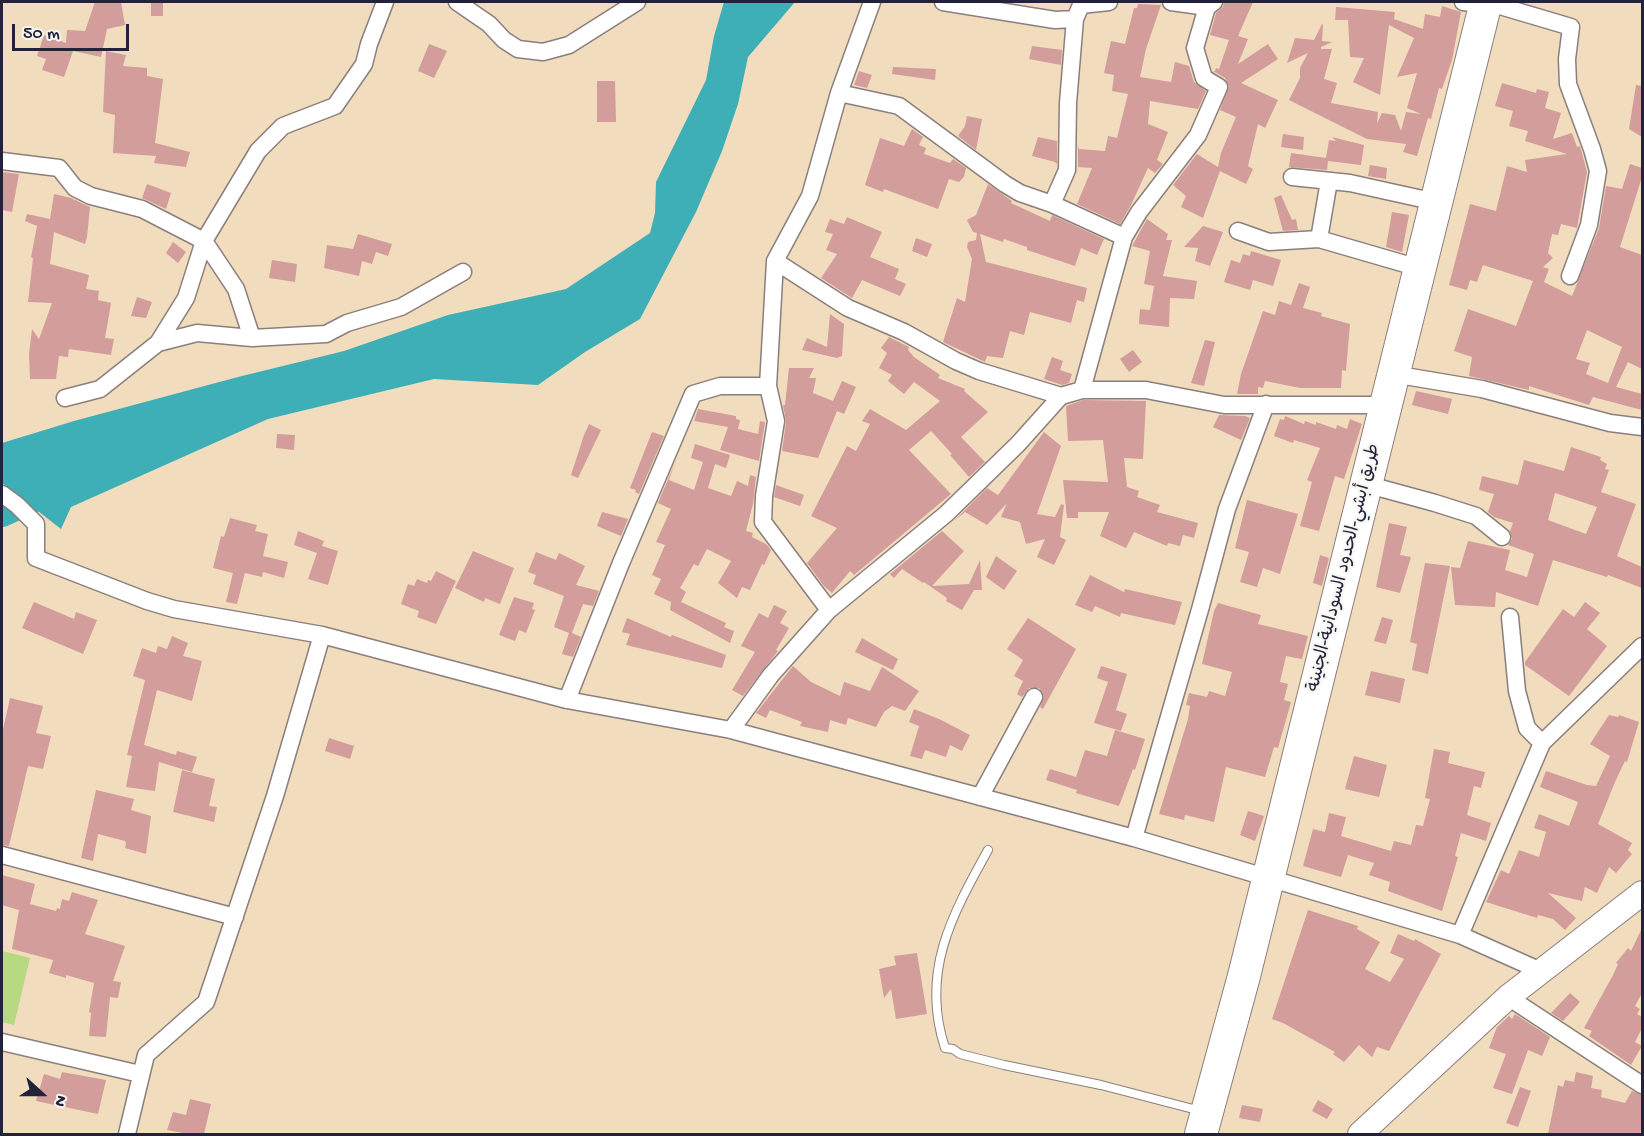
<!DOCTYPE html>
<html>
<head>
<meta charset="utf-8">
<style>
  body { margin:0 }
  #map { position:relative; width:1644px; height:1136px; overflow:hidden; background:#f2dcbe; font-family:"Gochi Hand",sans-serif }
  canvas { display:block }
  .frame { position:absolute; inset:0; border:3px solid #22223b; pointer-events:none }
  .north { position:absolute; left:12px; top:1064px; width:60px; height:60px; -webkit-text-stroke:4px #f6f6f2; paint-order:stroke; rotate:111deg; font-size:16px; font-weight:700; line-height:24px; text-align:center; color:#22223b }
  .north::after { content:''; display:block; margin:auto; width:21px; height:27px; background:#22223b; clip-path:polygon(50% 0,100% 100%,50% 72%,0 100%) }
  .scale { position:absolute; left:12px; top:24px; width:117px; height:27px; box-sizing:border-box; border:3px solid #22223b; border-top:0; padding-left:8px; font-size:18px; line-height:21px; white-space:nowrap; color:#22223b; -webkit-text-stroke:4px #f6f6f2; paint-order:stroke }
</style>
</head>
<body>
<div id="map">
<canvas width="1644" height="1136"></canvas>
<div class="frame"></div>
<div class="north">N</div>
<div class="scale">50 m</div>
</div>
<script>
const ctx = document.querySelector('canvas').getContext('2d');
ctx.lineJoin = 'round';
function fillPath(path, color) { ctx.fillStyle = color; ctx.fill(path, 'evenodd'); }
function strokePath(path, color, width, dash) { ctx.strokeStyle = color; ctx.lineWidth = width; ctx.lineCap = dash ? 'butt' : 'round'; ctx.setLineDash(dash || []); ctx.stroke(path); }
function write(font, color, halo, rows, align = 'center') {
  ctx.font = font + ' "Gochi Hand","Playpen Sans Arabic",sans-serif'; ctx.lineWidth = 4.5; ctx.setLineDash([]); ctx.textBaseline = 'middle'; ctx.strokeStyle = halo; ctx.fillStyle = color; for (const [text, x, y, turn = 0] of rows) {
    ctx.save(); ctx.translate(x, y); ctx.rotate((+turn || 0) * Math.PI / 180); ctx.textAlign = isNaN(turn) ? turn : align; if (halo) ctx.strokeText(text, 0, 0); ctx.fillText(text, 0, 0); ctx.restore();
  }
}
fillPath(new Path2D(`
  M2,951L30,958L14,1025L2,1022Z`), '#b6d981');
fillPath(new Path2D(`
  M724,2H795L748,57L738,104L722,151L696,212L640,319L585,352L538,385L434,379L268,419L71,507L61,529L2,483V443L74,421L238,377L344,351L448,315L566,289L650,233L655,213L656,182L706,80L714,36Z`), '#3eafb6');
strokePath(new Path2D(`
  M2,513L43,494`), '#3eafb6', 28);
fillPath(new Path2D(`
  M95,2H121L125,25L107,29L101,57L73,51L64,77L42,70L46,59L37,56L44,35L66,43L67,30L85,31Z
  M151,2H163V16H151Z
  M1224,2H1253L1238,36L1248,39L1238,64L1268,44L1278,59L1241,83L1278,100L1265,128L1258,124L1248,166L1253,169L1246,184L1220,171L1203,218L1181,207L1186,196L1173,185L1197,154L1218,167L1221,153L1236,117L1220,110L1229,86L1225,78L1213,71H1215L1216,68L1219,69L1229,40L1210,35L1216,13L1223,7Z
  M1138,4L1161,5L1146,49L1140,77L1171,82L1175,62L1189,66L1194,82L1206,91L1198,109L1150,101L1148,124L1168,132L1157,160L1163,164L1155,173L1148,168L1131,205L1120,224L1077,204L1092,168L1078,167V145L1079,149L1105,151L1108,136L1117,138L1128,94L1112,91L1114,75L1104,73L1111,41L1125,44L1134,8H1137Z
  M1442,6L1461,12L1452,60L1442,89L1439,88L1431,119L1428,118L1417,156L1403,152L1406,144L1367,139L1289,100L1300,78V68L1308,53L1287,63L1295,38L1314,40L1322,24L1323,25L1322,41L1332,42L1321,47V49H1332L1324,79L1337,83L1331,103L1378,112L1377,123L1382,113L1395,115L1401,131L1406,112L1421,114L1407,108L1417,73L1397,77L1414,38L1389,25L1380,95L1353,82L1364,58L1350,57L1348,20H1335L1336,7L1395,12L1394,19L1423,29L1425,14L1440,17Z
  M429,44L447,51L434,78L418,71Z
  M1032,46L1062,50L1061,65L1029,59Z
  M106,51L126,55L123,66L147,68V76L163,79L155,143L190,152L186,167L154,163L156,156L113,153L115,115L103,112Z
  M893,67L936,69L935,80L892,74Z
  M859,71L872,75L867,88L854,85Z
  M597,81H615L616,122H597Z
  M1502,83L1536,93L1537,89L1549,92L1545,108L1561,113L1553,139L1572,133L1577,147L1580,146L1587,172L1577,228L1561,224L1558,235L1552,234L1548,253L1553,258L1543,267L1549,269L1544,282L1572,296L1599,228L1606,186L1622,189L1630,164L1642,168V177L1620,247L1642,255V369L1628,362L1616,387L1642,394V410L1593,397L1589,405L1529,386V390L1469,376L1472,357L1454,351L1468,309L1516,326L1533,281L1483,265L1477,282L1470,280L1467,290L1449,285L1470,204L1496,211L1507,166L1527,172L1525,160L1567,154L1525,141L1528,131L1509,126L1513,111L1495,106ZM1587,330L1622,347L1608,383L1586,374L1590,363L1576,359Z
  M1636,85L1642,86V137L1629,129Z
  M967,116L982,119L976,150L958,136L965,126Z
  M912,129L923,137L919,145L926,148L924,154L950,163L953,159L966,168L964,177L959,182L949,179L938,209L884,189L883,192L865,185L880,138L904,146Z
  M1283,134L1304,137L1303,150L1281,147Z
  M1038,137L1057,141V164L1055,162L1032,156Z
  M1332,137L1364,145L1361,165L1328,161L1327,170L1289,167L1291,153L1326,158L1329,140L1336,141Z
  M1370,165L1387,168L1386,179L1368,176Z
  M2,172L19,174L12,212L2,210Z
  M147,184L171,193L166,209L142,198Z
  M988,184L1012,201L1011,203L1050,221L1052,215L1104,239L1097,255L1081,248L1075,266L1027,250V247L1004,239L1003,242L980,234L986,262L1087,288L1084,302L1077,300L1071,323L1030,312L1024,335L1010,331L1003,358L987,356L985,362L943,342L957,298L965,302L972,259L967,247L968,242L976,240L977,233L973,232L967,220L976,215Z
  M54,194L71,198L90,207L87,237L85,244L54,232L50,264L89,275L86,289L99,291L98,300L111,303L105,338L114,339L111,355L69,349L68,357L59,356L56,379H30L29,354L32,329L39,339L52,303L28,302L33,258L31,257L37,226L25,221L27,214L50,219Z
  M1281,195L1292,220L1296,219L1298,230L1283,231L1274,198Z
  M1392,212L1409,215L1402,252L1386,247Z
  M847,217L882,232L870,257L899,269L895,279L906,284L900,296L862,280L852,298L821,278L837,254L826,250L833,234L825,232L830,219L844,224Z
  M1147,219L1168,234L1166,240H1172L1163,276L1197,281L1194,299L1170,298L1169,327L1139,324L1140,309L1150,310L1154,286L1144,284L1150,251L1132,246Z
  M1203,226L1223,232L1210,266L1195,261L1198,248L1184,247Z
  M358,234L392,244L388,256L376,252L372,264L362,261L359,276L324,268L327,245L353,249Z
  M916,238L932,244L927,257L912,251Z
  M173,242L186,252L178,263L166,253Z
  M1251,251L1281,260L1273,286L1253,280L1250,290L1224,282L1231,260L1240,263L1243,254L1250,256Z
  M272,260L297,264L295,282L269,278Z
  M1299,283L1310,287L1303,308L1322,313L1321,316L1350,324L1346,371L1342,370L1341,388H1300L1265,381L1263,388L1258,387V394H1237L1241,374L1263,311L1275,315L1279,301L1291,305Z
  M137,297L152,302L146,318L131,316Z
  M830,314L844,324L842,356L837,358L802,350L807,338L827,347Z
  M889,337L909,347L908,350L914,357L940,375L938,378L965,389L964,391L988,412L961,437L985,462L969,477L950,455L952,454L931,431L909,450L951,494L854,575L850,571L832,593L824,586L807,563L837,528L811,516L847,446L856,451L870,424L862,421L870,409L906,430L940,401L914,382L904,394L888,381L892,375L879,368L887,353L881,348Z
  M1205,340L1215,342L1204,386L1191,383Z
  M1133,350L1142,362L1129,372L1120,359Z
  M1052,357L1063,361L1060,370L1072,374L1069,383L1062,385L1044,379Z
  M789,368H814L809,378H816L813,393L833,401L842,381L856,387L844,414L837,411L818,458L782,451L786,422L783,405H785Z
  M1416,391L1452,399L1448,414L1412,405Z
  M1083,400L1146,401L1143,459L1124,458L1127,487L1139,491L1137,497L1160,505L1157,512L1198,523L1194,538L1183,535L1180,546L1168,543L1167,546L1134,532L1126,548L1100,536L1109,512H1078V518H1067L1063,480L1108,482L1103,440L1068,441L1066,406Z
  M698,409L736,416V419L740,420L738,429L734,428L758,434L760,421L765,422L759,461L720,450L728,427L694,421Z
  M1219,415L1245,416L1250,418L1241,440L1213,427Z
  M1285,416L1304,424L1305,421L1316,425V422L1336,429L1337,425L1347,429L1350,419L1362,424L1344,479L1335,476L1319,531L1300,526L1312,482L1307,480L1320,448L1294,440L1293,443L1274,436L1280,419L1284,420Z
  M589,424L601,430L578,478L571,475L584,435Z
  M652,432L664,436L639,494L635,492L636,490L630,488Z
  M1044,432L1061,446L1037,514L1055,517L1061,504L1064,505L1060,537L1066,540L1054,565L1037,557L1045,539L1026,544L1020,522L1001,517L1007,503L987,525L965,512L954,521L987,488L998,495Z
  M277,434L295,435L294,450L276,448Z
  M695,444L730,455L726,468L715,464L708,488L731,496L737,481L748,486L750,475L756,477L753,504L746,531L753,533L752,537L766,544L771,550L764,565L762,564L750,590L742,587L737,598L718,583L731,561L707,549L698,566L694,564L680,588L686,592L681,602L726,623L724,627L734,631L730,643L670,610L671,602L654,594L661,579L652,575L665,545L656,542L671,509L658,503L675,463L669,480L694,490L703,462L691,458Z
  M1571,447L1601,457L1600,460L1607,464L1605,469L1609,470L1601,492L1636,504L1617,556L1642,567V588L1608,575L1607,577L1553,560L1538,606L1496,592L1495,607L1455,605L1451,567L1460,568L1468,541L1510,550L1505,570L1527,577L1534,554L1508,545L1512,539L1510,531L1513,523L1494,517L1488,512L1494,494L1479,490L1482,476L1518,485L1524,460L1564,471ZM1555,493L1597,507L1586,534L1548,520Z
  M776,485L804,495L800,506L774,497Z
  M1247,500L1298,514L1280,574L1263,568L1257,587L1240,582L1249,552L1235,548Z
  M602,512L628,519L621,536L597,526Z
  M230,518L257,525L255,531L268,534L263,556L288,562L284,578L263,572L262,577L245,573L237,604L226,602L233,573L213,568L221,536L224,537Z
  M1389,523L1407,527L1400,555L1411,557L1400,593L1376,587Z
  M298,531L324,541L322,546L338,551L328,585L308,579L317,553L294,545Z
  M942,531L964,551L932,586L969,584L980,560L982,590H974L962,610L946,601L947,598L924,582L923,583L902,569L894,578L890,574Z
  M473,551L514,568L500,604L485,598L484,602L455,588Z
  M536,552L556,560L559,553L585,566L576,585L599,591L593,606L583,604L572,633L581,637L573,657L562,654L569,633L554,627L564,596L533,584L536,575L528,572Z
  M1320,555L1329,558L1322,586L1313,583Z
  M996,556L1017,571L1004,590L986,577Z
  M1425,563L1450,566L1428,674L1412,670L1417,644L1410,642Z
  M436,571L456,581L436,624L417,617L419,611L401,604L408,584L414,586L417,579L427,583L428,580L431,581Z
  M1090,575L1124,592L1125,589L1182,602L1175,625L1121,613L1120,617L1095,606L1092,612L1075,605Z
  M514,597L534,603L532,609L535,610L526,633L519,630L515,641L499,635Z
  M34,602L74,619L76,612L97,620L83,654L22,628Z
  M1585,602L1600,613L1587,629L1607,646L1569,696L1525,665V662L1563,609L1574,617Z
  M1218,603L1261,615L1258,624L1308,636L1302,659L1286,656L1280,682L1288,684L1284,700L1291,702L1278,748L1274,747L1265,777L1226,767L1214,822L1185,815L1184,820L1159,814L1188,719L1190,706L1186,705L1189,693L1207,697L1209,691L1225,696L1232,672L1202,664L1214,611Z
  M774,605L787,611L780,623L789,628L776,650L778,651L743,696L732,690L755,652L741,646L759,613L768,618Z
  M1382,617L1393,620L1386,644L1374,641Z
  M627,618L671,637L672,635L726,655L722,668L626,645L630,634L622,632Z
  M1028,618L1076,649L1043,709L1040,707L1044,696L1039,688H1029L1022,697L1017,694L1023,681L1014,676L1023,660L1007,649Z
  M172,636L188,643L183,656L202,661L192,701L157,690L144,745L176,755L177,751L197,757L192,772L159,762L155,791L126,787L132,756L127,755L145,680L133,676L142,648L156,653L158,646L167,649Z
  M862,638L898,659L893,670L855,652Z
  M793,666L811,682L840,696L844,682L870,691L882,667L919,691L905,711L892,706L884,712L876,727L848,718L846,725L830,720L828,732L800,726L802,722L770,710L766,718L756,713Z
  M1101,666L1127,674L1116,710L1127,714L1121,731L1094,723L1108,682L1097,678Z
  M1371,671L1405,679L1400,703L1365,695Z
  M10,698L43,706L36,733L51,736L43,769L28,766L9,846L2,845V734Z
  M914,709L939,719L970,735L962,751L950,745L946,757L925,750L922,759L910,756L919,726L909,722Z
  M1609,715L1618,717L1619,715L1639,722L1627,762L1625,761L1615,782L1598,824L1632,843L1628,850L1632,854L1616,873L1609,867L1597,893L1585,887L1582,901L1548,893L1576,918L1565,930L1553,919L1538,915L1537,918L1486,902L1501,870L1509,874L1519,850L1539,857L1546,832L1534,828L1539,814L1569,826L1578,802L1540,787L1546,771L1587,785L1596,786L1610,756L1590,744Z
  M1115,730L1145,739L1135,770L1133,769L1119,806L1076,793L1077,790L1046,780L1050,769L1076,777L1085,750L1107,756Z
  M329,738L354,746L350,759L325,751Z
  M1434,749L1450,752L1448,763L1485,772L1481,788L1474,786L1467,815L1491,823L1486,841L1461,833L1455,856L1458,857L1442,911L1388,891L1390,882L1369,875L1374,863L1348,855L1341,877L1303,866L1313,829L1325,832L1329,813L1346,817L1341,836L1391,851L1394,841L1411,845L1416,825L1423,826L1430,799L1425,798Z
  M1354,756L1387,765L1379,797L1345,789Z
  M182,770L215,779L209,806L217,807L214,822L173,812Z
  M96,790L134,799L131,810L151,816L146,854L125,848L126,843L125,841L98,834L93,861L81,858Z
  M1248,811L1264,816L1255,841L1240,835Z
  M2,875L35,884L30,904L56,911L57,908L60,909L62,899L69,901L72,892L98,900L85,934L125,946L113,981L121,982L118,998L110,997L106,1037L89,1036L91,1013L89,1012L94,983L66,975V978L49,973L53,960L12,949L19,910L2,905Z
  M1308,910L1358,926L1357,929L1380,942L1365,969L1390,982L1404,959L1390,953L1398,934L1414,941L1415,939L1441,954L1389,1051L1377,1047L1372,1057L1359,1045L1344,1062L1333,1054L1335,1052L1283,1023L1272,1019Z
  M1642,928V993L1635,1006L1640,1009L1637,1014L1642,1017V1028L1635,1042L1642,1046L1631,1065L1589,1036L1592,1031L1584,1028L1613,975L1618,964L1616,963L1628,948L1631,951Z
  M917,953L927,1014L896,1019L891,989L884,998L879,969L896,965L894,956Z
  M1570,993L1580,1002L1563,1021L1551,1013Z
  M1515,1014L1550,1037L1542,1056L1528,1050L1512,1094L1493,1088L1506,1054L1489,1048L1497,1027L1509,1016L1512,1019Z
  M62,1072L106,1080L98,1114L36,1101L44,1074L60,1079Z
  M1576,1072L1593,1076L1591,1088L1602,1090L1601,1097L1625,1103L1632,1091L1642,1095V1125L1640,1134H1548L1558,1085L1563,1087L1565,1080L1574,1082Z
  M1520,1087L1531,1091L1518,1127L1506,1123Z
  M190,1099L211,1104L204,1134H188L167,1130L173,1112L186,1115Z
  M1318,1100L1333,1109L1327,1119L1312,1111Z
  M1242,1105L1263,1109L1260,1122L1239,1118Z`), '#d29d9b');
const lane = new Path2D(`
  M988,850C952,915 920,972 945,1048L953,1049L960,1054L1004,1065L1101,1085L1201,1111`);
const street = new Path2D(`
  M457,2L489,24L504,40L518,49L543,52L569,45L637,2
  M943,2L1055,20L1075,19
  M1171,2L1207,7L1214,2
  M1463,2L1500,6L1571,27L1567,59L1568,84L1592,149L1598,171L1589,225L1570,276
  M839,93L899,106L1005,184L1020,193L1052,204L1124,237
  M2,161L59,168L75,188L91,196L142,209L204,241L236,289L252,338
  M1292,177L1350,183L1436,202
  M1052,204L1067,170L1068,103L1075,19L1081,5L1109,2
  M1238,231L1269,242L1319,239L1419,268
  M1319,239L1329,181
  M775,261L848,308L904,332L956,361L979,371L1061,396L1082,390H1146L1224,405H1391
  M158,343L197,333L252,338L326,334L347,323L401,307L463,272
  M1393,374L1482,389L1610,423L1642,427
  M1082,390L1124,237L1139,212L1198,135L1219,87L1204,78L1195,48L1207,7
  M65,398L100,389L158,343L186,298L204,241L258,151L283,126L335,106L364,64L369,44L385,2
  M1380,488L1435,503L1476,516L1502,537
  M2,494L17,505L36,524V558L147,601L174,609L322,635L567,700L731,730L1134,838L1460,935L1541,971
  M829,610L763,522L764,496L776,421L768,386L775,261L810,196L839,93L872,2
  M1510,617L1517,691L1527,728L1542,743
  M567,700L621,563L693,394L720,386H768
  M731,730L771,675L829,610L946,514L1018,444L1061,396
  M980,797L1034,697
  M1134,838L1201,606L1227,509L1266,404
  M2,855L235,917
  M1460,935L1542,743L1642,646
  M1508,997L1642,1085
  M2,1042L140,1074
  M127,1134L146,1055L206,1002L275,796L322,635`);
const secondary = new Path2D(`
  M1360,1134L1508,997L1642,893`);
const highway = new Path2D(`
  M1201,1134L1244,976L1486,2`);
strokePath(lane, '#8a7f7c', 10);
strokePath(street, '#8a7f7c', 19);
strokePath(secondary, '#8a7f7c', 26);
strokePath(highway, '#8a7f7c', 34);
strokePath(lane, '#fff', 8);
strokePath(street, '#fff', 16);
strokePath(secondary, '#fff', 24);
strokePath(highway, '#fff', 32);
write('18px', '#22223b', '#f6f6f2', [
  ["طريق أبشي-الحدود السودانية-الجنينة",1345,568,-76]
]);
</script>
</body>
</html>
